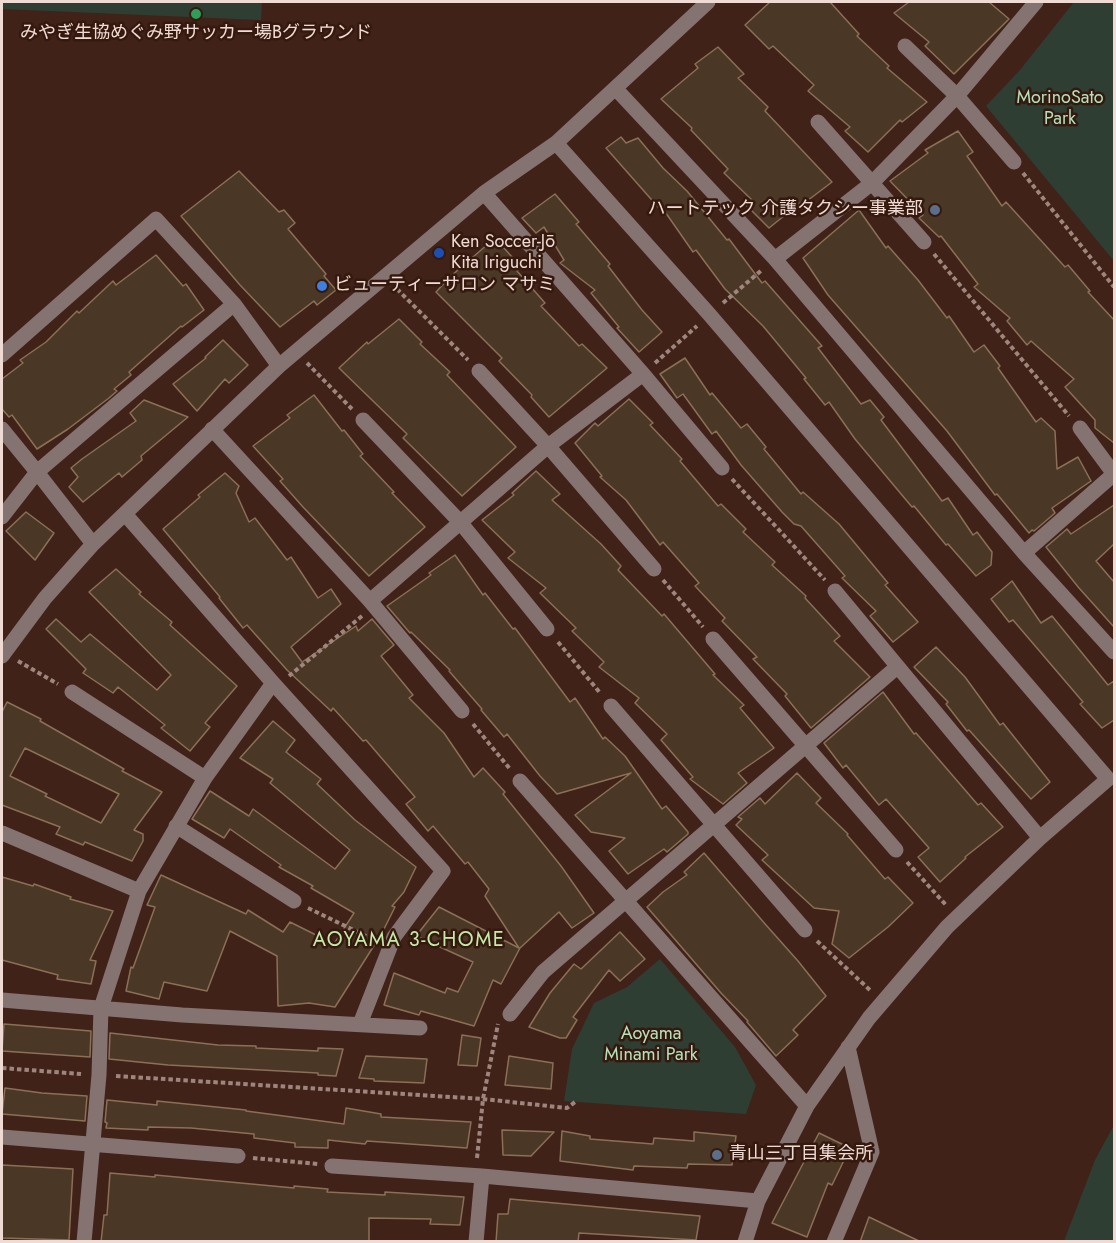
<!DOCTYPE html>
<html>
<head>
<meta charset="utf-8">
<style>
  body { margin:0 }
  #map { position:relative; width:1116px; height:1243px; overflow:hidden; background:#402218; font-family:Jost,sans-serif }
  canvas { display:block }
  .frame { position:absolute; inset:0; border:3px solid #f0dbd4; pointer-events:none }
</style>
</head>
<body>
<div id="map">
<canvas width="1116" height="1243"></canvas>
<div class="frame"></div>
</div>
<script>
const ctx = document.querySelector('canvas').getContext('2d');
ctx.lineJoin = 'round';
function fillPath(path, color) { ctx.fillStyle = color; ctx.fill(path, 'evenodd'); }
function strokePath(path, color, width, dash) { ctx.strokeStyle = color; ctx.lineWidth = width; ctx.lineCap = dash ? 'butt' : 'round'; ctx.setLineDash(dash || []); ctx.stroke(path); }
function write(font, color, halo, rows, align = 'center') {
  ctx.font = font + ' Jost,"Noto Sans JP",sans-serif'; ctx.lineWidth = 5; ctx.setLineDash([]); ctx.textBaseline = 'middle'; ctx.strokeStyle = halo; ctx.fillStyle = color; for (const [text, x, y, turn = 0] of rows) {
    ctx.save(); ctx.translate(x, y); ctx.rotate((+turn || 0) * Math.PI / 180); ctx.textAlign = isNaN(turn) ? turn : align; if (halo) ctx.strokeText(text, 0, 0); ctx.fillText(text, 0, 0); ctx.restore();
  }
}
fillPath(new Path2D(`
  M2,2H262L261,20L2,9Z
  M1074,2H1114V261L986,106L1020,70Z
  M660,959L735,1047L756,1085L746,1114L564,1101L572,1049L594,1003L627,987Z
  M1114,1125V1241H1064L1095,1160Z`), '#2f3e32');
const building = new Path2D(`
  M770,2H830L859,34L857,36L889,66L887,68L927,102L902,122L900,120L868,152L845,131L850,127L808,91L814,85L773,46L769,49L745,25Z
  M909,2H989L1009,19L954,74L925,46L929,42L894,13Z
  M718,47L744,74L738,78L768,107L765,111L832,182L807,201L805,199L769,228L746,205L752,200L724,173L728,169L691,130L692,128L661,99L698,68L695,64Z
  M958,131L973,152L967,156L1002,206L1006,202L1065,267L1068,265L1090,291L1088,292L1114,320V443L1095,428V420L1065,387L1074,379L1031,341L1027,345L1007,321L1010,318L974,287L978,284L941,236L939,237L919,218L923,215L890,181L928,153L925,150Z
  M621,137L626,143L638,138L663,168L687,191L727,240L729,239L762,283L765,281L822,346L818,348L861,404L870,400L884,417L881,420L942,501L948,498L973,535L977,532L992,552L991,565L976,576L948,544L946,545L914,506L912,507L855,439L829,402L825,405L804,379L806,378L763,326L725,289L696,250L693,252L661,206L658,207L606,148Z
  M239,171L279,212L284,210L295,223L288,229L326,274L324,276L336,290L317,305L314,301L280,327L240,285L181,216Z
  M555,194L579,222L576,224L610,264L608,266L642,310L662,332L639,352L617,328L619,327L591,293L595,290L560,263L564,260L544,227L536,233L522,218Z
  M859,210L886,248L888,246L918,280L947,318L949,316L974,352L984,345L1000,366L998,368L1036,422L1041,418L1055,431L1057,469L1078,457L1091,481L1052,508L1055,513L1034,531L1032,530L1029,533L997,494L995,495L947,431L828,295L803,258Z
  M495,238L521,267L517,271L545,303L541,306L579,346L582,344L607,368L549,417L531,397L532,395L499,361L502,358L436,292L451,276Z
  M156,255L183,286L186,284L204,310L182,327L181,326L129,372L131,375L114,389L117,391L109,398L68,429L37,449L12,415L9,417L2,409V379L23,363L20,360L46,342L77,311L79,313L113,281L116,285Z
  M399,319L422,342L420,344L450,372L447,375L516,447L462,496L403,438L407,434L339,368L367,342L368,344Z
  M223,340L248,365L229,383L225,379L197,411L173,384L206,358L205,357Z
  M685,358L710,395L712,393L741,428L747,424L766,447L764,449L801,494L803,492L839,524L888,583L885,585L918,622L893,642L870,616L876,611L842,578L845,576L801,526L794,524L782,512L741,465L716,431L712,434L683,394L677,398L660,374Z
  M314,395L342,431L344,430L363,454L360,456L394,492L392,493L425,527L369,576L303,507L280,481L283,479L253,446L290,418L287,415Z
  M629,399L653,423L650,425L682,459L680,461L718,506L721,504L746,529L743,532L775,562L772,565L806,596L805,598L840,636L834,641L870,677L811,728L785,696L787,694L753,659L757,657L722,621L725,618L695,586L699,583L663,542L660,545L626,500L600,477L602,476L575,443L595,423L598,426Z
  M144,400L188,417L141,456L142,460L122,477L119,473L83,502L69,487L78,477L71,468L82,459L136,421L130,413Z
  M536,471L560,494L552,500L601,544L621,566L618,570L662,616L664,614L715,674L713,675L744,705L740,708L774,748L738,773L747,783L723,804L690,779L693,777L661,740L667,734L635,703L639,698L599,667L604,662L572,631L576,628L540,593L546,588L508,558L515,552L482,520L514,495L512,493Z
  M225,473L239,486L236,493L249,522L255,518L287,560L291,557L318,598L331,589L341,604L291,647L302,662L356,626L358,631L372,619L394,645L381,656L413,695L409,698L444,733L474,777L483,768L505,792L503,794L561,866L594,913L572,928L559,912L520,948L501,984L493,980L474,1026L421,1011L419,1015L384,1005L394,973L445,993L447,988L458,992L473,962L416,936L439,907L519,948L485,896L489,889L468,862L465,864L433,826L428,831L406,804L415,797L366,740L363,741L333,708L331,711L287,670L247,625L243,628L219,598L220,597L163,529L200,497L198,495Z
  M1114,505V544L1096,561L1114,582V627L1079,588L1046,547L1067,529L1071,534Z
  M26,512L54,533L35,560L6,531Z
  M455,555L483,595L485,593L513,629L515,628L570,702L575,698L603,739L605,737L625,756L662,809L666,806L688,832V834L667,852L664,849L628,874L609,851L625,838L591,832L575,815L631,773L557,794L540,776L507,734L504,737L481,710L482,709L449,671L450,670L411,632L410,633L387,606L431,575L429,573Z
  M116,569L141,592L139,594L172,622L170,625L237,686L205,723L210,727L190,751L161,728L165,725L118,687L113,693L83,673L86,669L46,629L56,619L81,642L90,634L157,690L171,675L89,592Z
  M1012,581L1041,623L1052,616L1108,685L1114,681V720L1102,728L1080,704L1083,702L1013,620L1009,622L991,599Z
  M936,647L965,677L1000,725L1003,723L1050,782L1031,799L969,730L967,731L946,704L948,702L914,667Z
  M883,692L914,734L916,733L978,805L981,803L1003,827L965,857L966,858L940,882L918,857L929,848L886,799L879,805L846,765L843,768L824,743Z
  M7,702L41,719L40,721L124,769L122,771L162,792L134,830L143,834V841L132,861L85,842L83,845L56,834L60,827L2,805V712ZM25,748L119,794L101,823L45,796L47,794L10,776Z
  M273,721L295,740L286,752L321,779L317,784L355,820L416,867L404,892L392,906L395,907L382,933L335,1007L309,1003L278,1006L277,956L230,931L207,991L164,982L159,999L126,991L131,967L133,968L155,907L147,905L161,875L246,914L248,910L283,932L290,922L334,944L354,913L311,888L313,886L279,867L281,865L230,829L224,838L192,819L210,791L249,816L253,809L335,869L350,850L270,783L273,779L240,758Z
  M797,773L821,798L816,803L848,834L847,835L885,879L888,877L913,903L888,927L849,958L832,944L839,911L814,908L762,860L768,855L736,825L742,819L738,817L760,798L765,804Z
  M704,853L766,925L798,961L826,996L793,1030L798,1035L776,1056L747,1022L748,1021L721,993L647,907L663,892L687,875L684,872Z
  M2,877L33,886L34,884L71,897L70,899L113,911L90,960L96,961L91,984L57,979L58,975L2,960Z
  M620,932L645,959L620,981L609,970L573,1017L577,1020L566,1038H560L529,1027L550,993L574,964L581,969Z
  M4,1024L91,1031L90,1057L2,1051Z
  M110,1033L218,1045L256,1046V1048L318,1051V1048L343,1049L336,1076L318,1075V1073L168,1065L109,1059Z
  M462,1035L481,1038L477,1066L458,1065Z
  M366,1056L427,1059L424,1083L374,1081V1079L359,1078Z
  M509,1056L553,1063L551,1089L505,1085Z
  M5,1088L42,1093L87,1096L85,1121L2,1114Z
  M107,1100L157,1105V1101L246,1110V1111L344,1124L346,1108L381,1114V1117L471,1122L467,1148L367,1141L365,1144L328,1140V1148L295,1147V1143L254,1138V1134L191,1128L148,1127V1130L106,1128L107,1123L105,1122Z
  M502,1130L554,1132L531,1156L503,1155Z
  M562,1131L590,1136V1139L653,1144L654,1138L694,1141V1132L736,1136L732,1165L688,1164L687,1168L634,1166L633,1170L560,1161Z
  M819,1133L850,1148L832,1185L828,1183L807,1237L772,1223Z
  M2,1165L73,1169L69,1240L2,1238Z
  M110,1173L155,1177V1175L294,1188V1186L328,1189L327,1192L385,1195V1192L464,1197L460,1225L430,1224L431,1219L369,1218V1242H101L104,1215H107Z
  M510,1199L700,1216L696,1240L579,1233L578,1242H496L498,1214H508Z
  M869,1217L921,1242H860Z`);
fillPath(building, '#4b3725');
strokePath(building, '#8b7058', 1.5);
strokePath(new Path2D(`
  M1023,173L1114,287
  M934,254L1069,416
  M397,289L468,360
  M723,303L763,269
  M307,363L352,409
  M655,363L697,326
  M732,479L825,580
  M663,580L703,627
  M558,642L601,694
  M18,661L58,684
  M289,676L362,616
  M473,724L510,769
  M907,862L946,905
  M308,908L374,940
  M817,941L871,991
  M2,1068L81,1074
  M116,1076L483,1099L567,1108L575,1102
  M253,1158L318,1164
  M477,1158L483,1099L498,1024`), '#9e857d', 4, [4.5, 3]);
strokePath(new Path2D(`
  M905,46L957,96L1014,162
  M616,89L775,259L1024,553L1114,652
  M818,122L924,242
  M556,143L709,314L1108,779L1040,838L947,927L869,1018L807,1106L758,1201L745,1242
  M484,193L643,374L722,468
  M775,259L872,183L957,96L1036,2
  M2,355L156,219L234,304L279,366
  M479,371L548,446L654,569
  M363,420L460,522L547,629
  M1080,428L1114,474
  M2,429L37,472L93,544
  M212,429L370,601L462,711
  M125,514L273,683L443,871L394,937L360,1024
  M2,517L37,472L234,304
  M1024,553L1114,474
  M835,591L1040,838
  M370,601L548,446L643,374
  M713,639L896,850
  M2,656L45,598L93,544L279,366L484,193L556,143L708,2
  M72,692L205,778
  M611,706L805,930
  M520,781L807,1106
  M176,826L294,901
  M2,833L139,891
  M2,1000L182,1015L420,1028
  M510,1014L543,972L897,667
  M2,1137L238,1156
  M332,1166L482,1176L758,1201
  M84,1242L99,1075L101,1008L139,891L205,778L273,683
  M476,1242L482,1176
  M834,1242L872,1152L848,1047`), '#847371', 15);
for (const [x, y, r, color] of [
  [196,14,6,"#2e9e5b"],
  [935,210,6,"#5c6f8a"],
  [439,253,6,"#1a4fb4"],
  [322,286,6,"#3f7fe0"],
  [717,1155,6,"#5c6f8a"]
]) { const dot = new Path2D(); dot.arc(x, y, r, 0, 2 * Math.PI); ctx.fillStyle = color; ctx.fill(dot); strokePath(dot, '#35190e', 2); }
write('18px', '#f0dbd4', '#35190e', [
  ["みやぎ生協めぐみ野サッカー場Bグラウンド",196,34,"center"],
  ["ハートテック 介護タクシー事業部",923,210,"right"],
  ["Ken Soccer-Jō",451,243],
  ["Kita Iriguchi",451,264],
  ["ビューティーサロン マサミ",334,286],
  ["青山三丁目集会所",729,1155]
], 'left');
write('18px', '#b3e2bd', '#35190e', [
  ["MorinoSato",1060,99],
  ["Park",1060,120],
  ["Aoyama",651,1035],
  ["Minami Park",651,1056]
]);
ctx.letterSpacing = '1.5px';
write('20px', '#c4eca8', '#35190e', [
  ["AOYAMA 3-CHOME",409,941]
]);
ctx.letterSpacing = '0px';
</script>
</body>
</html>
